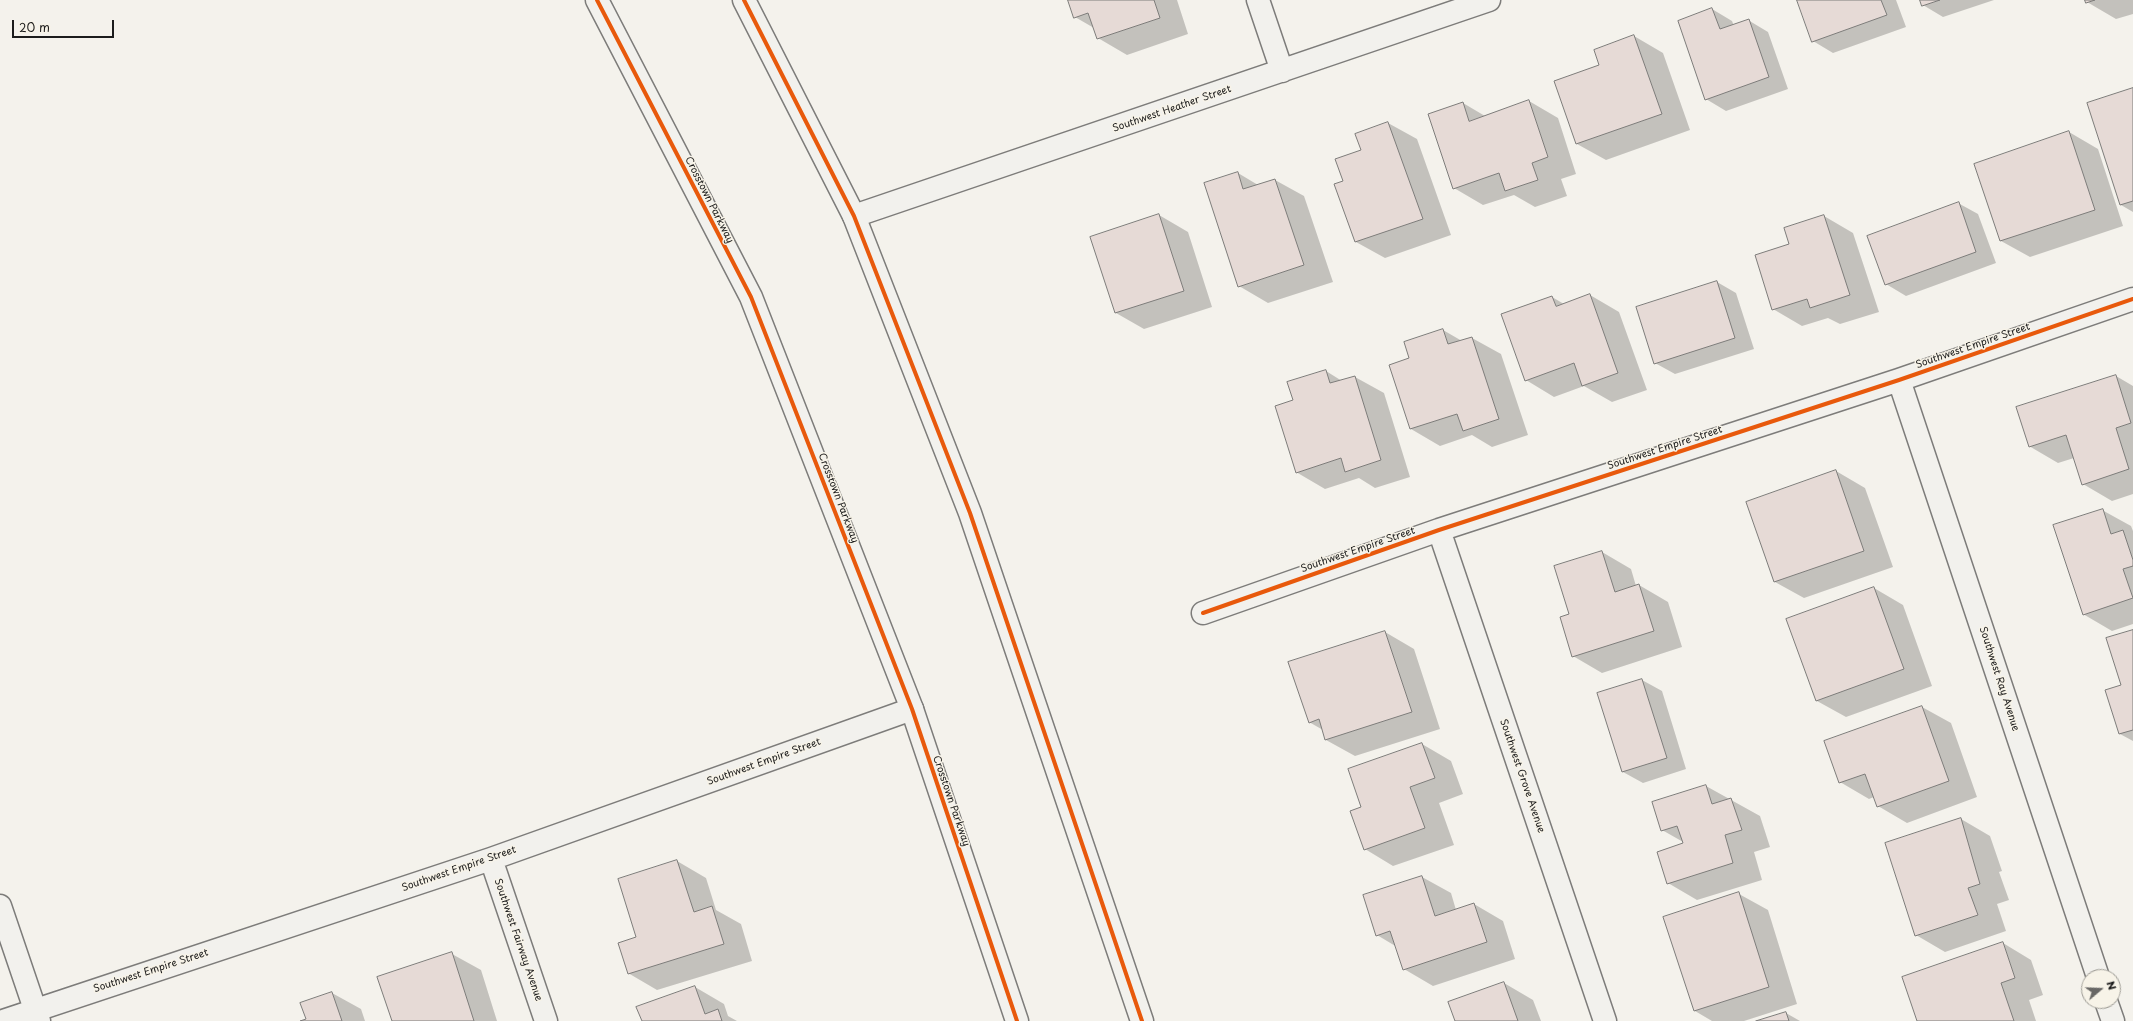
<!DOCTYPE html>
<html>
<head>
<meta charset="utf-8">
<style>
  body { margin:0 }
  #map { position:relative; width:2133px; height:1021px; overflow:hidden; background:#f4f2ec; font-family:"Playpen Sans",sans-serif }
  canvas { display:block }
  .north { position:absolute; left:2081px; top:969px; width:40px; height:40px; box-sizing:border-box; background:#f7f3e8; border:1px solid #9f9d96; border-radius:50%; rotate:71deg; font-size:11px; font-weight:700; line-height:16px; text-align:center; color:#1c1c1c }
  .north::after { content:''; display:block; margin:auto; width:14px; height:18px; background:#686765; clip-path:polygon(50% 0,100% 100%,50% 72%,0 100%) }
  .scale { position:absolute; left:12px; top:20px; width:102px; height:18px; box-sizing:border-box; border:2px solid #1c1c1c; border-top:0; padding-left:5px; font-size:12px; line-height:14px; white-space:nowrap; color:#1c1c1c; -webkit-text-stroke:3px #f7f3e8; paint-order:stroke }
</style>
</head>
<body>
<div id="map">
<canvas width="2133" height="1021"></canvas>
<div class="north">N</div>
<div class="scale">20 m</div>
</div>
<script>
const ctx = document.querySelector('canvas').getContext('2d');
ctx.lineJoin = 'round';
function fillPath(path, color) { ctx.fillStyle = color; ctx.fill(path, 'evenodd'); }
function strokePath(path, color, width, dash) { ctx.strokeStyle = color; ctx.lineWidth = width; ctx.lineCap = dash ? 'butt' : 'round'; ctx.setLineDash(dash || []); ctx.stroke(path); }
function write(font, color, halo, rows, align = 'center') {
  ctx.font = font + ' "Playpen Sans",sans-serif'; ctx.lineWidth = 3; ctx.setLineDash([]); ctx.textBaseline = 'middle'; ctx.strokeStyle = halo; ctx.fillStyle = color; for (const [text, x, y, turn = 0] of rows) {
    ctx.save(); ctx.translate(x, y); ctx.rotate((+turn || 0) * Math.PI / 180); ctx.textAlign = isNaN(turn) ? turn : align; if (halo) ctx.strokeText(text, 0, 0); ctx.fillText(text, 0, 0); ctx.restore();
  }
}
fillPath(new Path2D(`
  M1069,0H1177L1188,34L1127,55L1098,38L1094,28L1075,17Z
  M1798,0H1896L1906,27L1833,53L1813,41Z
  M1921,0H1994L1943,17L1923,5Z
  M2086,0H2133V14L2116,19L2087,2Z
  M1712,9L1732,21L1734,26L1748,20L1768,32L1788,89L1726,111L1706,99Z
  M1634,36L1663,53L1690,130L1606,160L1577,144Z
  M2133,89V212L2121,205Z
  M1529,101L1558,118L1576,174L1561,179L1567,196L1535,207L1514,195L1483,205L1454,188L1463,103L1485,116Z
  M1388,123L1417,139L1451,235L1385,258L1356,242L1344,181L1362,150Z
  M2069,132L2098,149L2123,226L2030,257L2001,241Z
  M1238,173L1258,185L1275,180L1304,196L1333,282L1268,303L1239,286Z
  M1958,203L1978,214L1996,263L1906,296L1886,284Z
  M1159,215L1188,232L1212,307L1144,329L1116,313Z
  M1824,216L1853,233L1879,312L1840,324L1828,318L1802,326L1773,309L1790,244Z
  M1717,282L1736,293L1754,349L1675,374L1655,363Z
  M1590,295L1619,312L1647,390L1612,402L1584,386L1554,397L1526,380L1552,297L1564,304Z
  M1443,330L1462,341L1472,338L1501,354L1528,435L1492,447L1472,435L1440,446L1411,429L1390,365L1410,359Z
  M1326,371L1342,381L1355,377L1384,393L1410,477L1375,488L1359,478L1325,489L1296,472L1294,401Z
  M2116,376L2133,386V494L2112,501L2083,484L2074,458L2058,463L2029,446Z
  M1836,471L1865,488L1893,567L1804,598L1775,582L1747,502Z
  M2102,510L2131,526L2133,531V624L2112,631L2083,614Z
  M1602,552L1631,569L1636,586L1639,585L1668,602L1682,647L1602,673L1573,656L1571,614Z
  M1874,588L1903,605L1932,686L1846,717L1817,701Z
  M2133,631V741L2120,734Z
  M1385,632L1414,649L1440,729L1355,756L1326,740L1323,730L1309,722Z
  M1642,680L1662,691L1686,769L1643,783L1623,772Z
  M1922,707L1951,723L1977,797L1907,823L1878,806L1874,797L1869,799L1840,782Z
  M1422,744L1451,761L1463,794L1439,803L1454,845L1393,866L1365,849L1363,807Z
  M1706,786L1760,816L1770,847L1754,852L1762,880L1697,900L1668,883L1685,843L1662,830Z
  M1961,819L1990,836L2002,871L1999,872L2009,900L1997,904L2006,931L1945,952L1916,935Z
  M677,861L706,878L716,910L741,924L752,961L657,990L628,973L638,937Z
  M1422,877L1451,893L1456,910L1474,904L1503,921L1515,959L1433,986L1404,969L1397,947L1377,935Z
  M1739,894L1768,910L1797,1004L1744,1021H1712L1695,1011L1664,918Z
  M2003,943L2031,960L2043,995L2029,1000L2036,1021H1918Z
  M452,954L481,970L497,1021H393Z
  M1504,983L1533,1000L1541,1021H1456Z
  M695,987L724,1004L728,1016L737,1021H643Z
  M332,993L361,1009L365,1021H303L307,1020Z
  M1786,1013L1800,1021H1759Z`), '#0003');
const building = new Path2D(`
  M1068,0H1154L1160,18L1097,39L1088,13L1074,18Z
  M1797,0H1881L1887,15L1812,42Z
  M1920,0H1940L1922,6Z
  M2085,0H2095L2086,3Z
  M1712,8L1720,29L1749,19L1769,77L1705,100L1678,21Z
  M1634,35L1662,114L1576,144L1554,81L1599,65L1594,50Z
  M2133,88V201L2120,205L2087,103Z
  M1529,100L1548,157L1532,163L1538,180L1505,191L1499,173L1453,189L1428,114L1463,102L1469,121Z
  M1388,122L1423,219L1355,242L1334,184L1343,181L1335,159L1361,150L1355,134Z
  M2069,131L2095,210L2000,241L1974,164Z
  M1238,172L1243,189L1275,179L1304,265L1238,287L1204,183Z
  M1959,202L1976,252L1885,285L1867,236Z
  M1159,214L1184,291L1115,313L1090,237Z
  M1824,215L1850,295L1810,308L1807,299L1772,310L1755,255L1789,244L1784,228Z
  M1717,281L1735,338L1654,364L1636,307Z
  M1590,294L1618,373L1582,386L1574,363L1525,381L1501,314L1552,296L1556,306Z
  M1443,329L1448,344L1472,337L1499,419L1463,431L1457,414L1410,429L1389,365L1409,358L1404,342Z
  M1326,370L1330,383L1355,376L1381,460L1345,472L1341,458L1296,473L1275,406L1293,400L1287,382Z
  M2116,375L2131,423L2116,428L2129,469L2082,485L2066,435L2029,447L2016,407Z
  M1836,470L1864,551L1774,582L1746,502Z
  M2103,509L2111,534L2123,530L2133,560V566L2123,569L2133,598L2083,615L2053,525Z
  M1602,551L1615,592L1639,584L1654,631L1572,657L1560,617L1569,614L1554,566Z
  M1874,587L1904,669L1816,701L1786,619Z
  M2133,630V730L2119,734L2105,690L2121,685L2106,638Z
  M1385,631L1412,712L1325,740L1319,719L1309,723L1288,662Z
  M1642,679L1667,758L1622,772L1597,693Z
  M1922,706L1949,781L1877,807L1865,774L1839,783L1824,741Z
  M1422,743L1435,778L1410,787L1425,828L1364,850L1350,811L1361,807L1348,769Z
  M1706,785L1712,804L1731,798L1742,830L1725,835L1733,863L1667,884L1657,852L1683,843L1677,826L1661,831L1652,802Z
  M1961,818L1980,884L1968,888L1978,915L1915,936L1885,843Z
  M677,860L694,912L712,906L724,944L628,974L618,943L636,937L618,879Z
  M1422,876L1435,916L1474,903L1487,942L1403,970L1390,931L1376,936L1363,895Z
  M1739,892L1769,987L1694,1011L1663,917Z
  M2003,942L2015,978L2001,983L2014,1021H1917L1902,977Z
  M452,952L474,1021H392L377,977Z
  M1504,982L1518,1021H1455L1448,1002Z
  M695,986L705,1014L718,1009L722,1021H642L636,1007Z
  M332,992L342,1021H300L306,1019L300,1003Z
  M1786,1012L1789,1021H1756Z`);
fillPath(building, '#e6dad6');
strokePath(building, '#7d7c7a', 1);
const minor = new Path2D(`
  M1258,0L1282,71
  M854,216L1489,0
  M1899,380L2098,977
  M1439,530L1605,1021
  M1203,613L1439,530L1899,380L2133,299
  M491,859L546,1021
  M0,906L39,1021
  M2106,1001L2113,1021
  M3,1021L491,859L912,709`);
const major = new Path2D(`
  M597,0L751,297L912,709L1017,1021
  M744,0L854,216L970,513L1142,1021`);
strokePath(minor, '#7d7c7a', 25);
strokePath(major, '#7d7c7a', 25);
strokePath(minor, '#f2f1ed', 22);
strokePath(major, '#f2f1ed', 22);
strokePath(new Path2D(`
  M597,0L751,297L912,709L1017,1021
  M744,0L854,216L970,513L1142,1021
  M1203,613L1439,530L1899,380L2133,299`), '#e8590c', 4);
write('10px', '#1c1c1c', '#f7f3e8', [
  ["Southwest Heather Street",1172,109,-19],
  ["Crosstown Parkway",709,200,63],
  ["Southwest Empire Street",1973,346,-19],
  ["Southwest Empire Street",1665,448,-18],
  ["Crosstown Parkway",838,498,69],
  ["Southwest Empire Street",1358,550,-19],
  ["Southwest Ray Avenue",1999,679,72],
  ["Southwest Empire Street",764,762,-20],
  ["Southwest Grove Avenue",1522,776,71],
  ["Crosstown Parkway",951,801,71],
  ["Southwest Empire Street",459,869,-19],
  ["Southwest Fairway Avenue",518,940,71],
  ["Southwest Empire Street",151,971,-18]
]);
</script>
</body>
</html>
